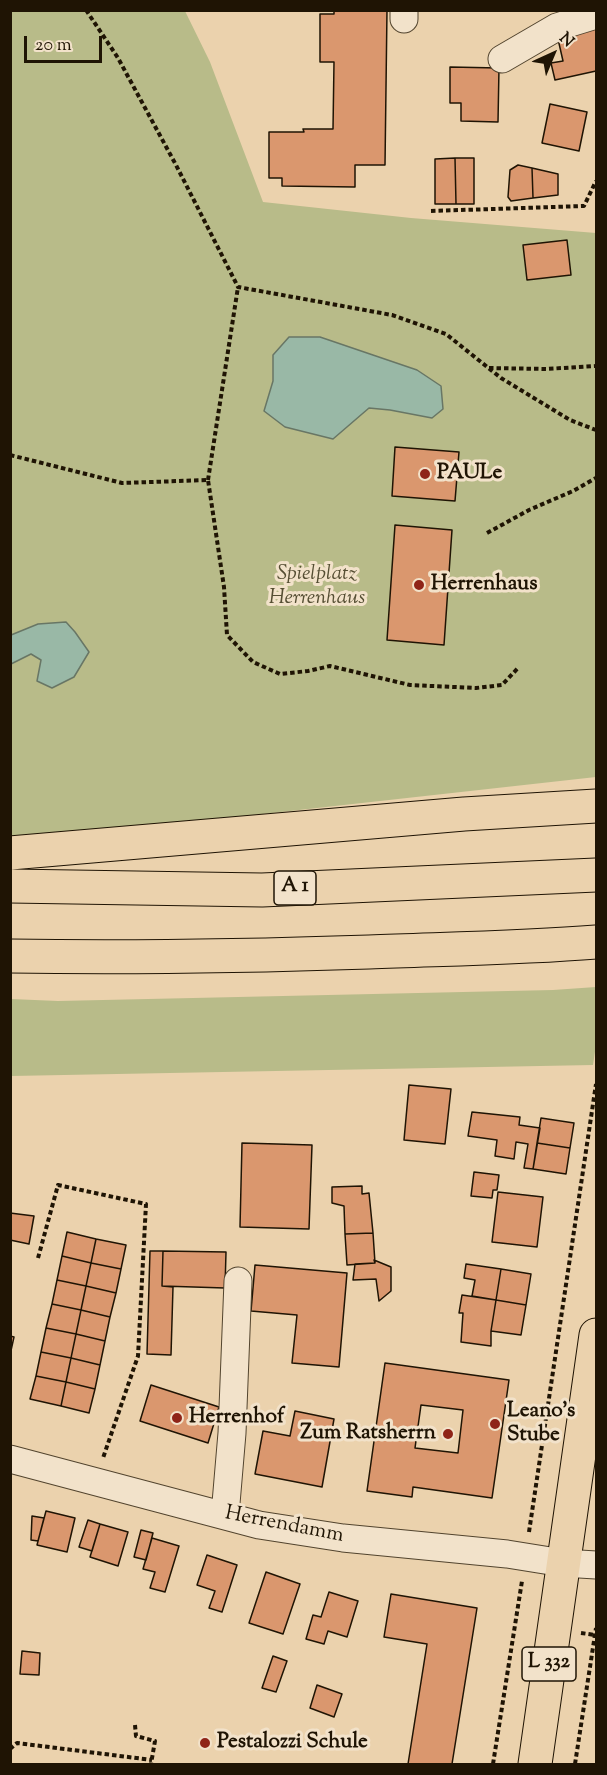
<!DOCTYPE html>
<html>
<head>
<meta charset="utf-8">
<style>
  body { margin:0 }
  #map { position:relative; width:607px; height:1775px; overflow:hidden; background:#ebd2ad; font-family:"Sorts Mill Goudy",serif }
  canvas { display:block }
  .frame { position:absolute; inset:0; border:12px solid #1f1404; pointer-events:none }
  .north { position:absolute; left:523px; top:24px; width:60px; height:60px; -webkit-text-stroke:4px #f2e2ca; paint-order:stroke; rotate:44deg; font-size:16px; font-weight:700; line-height:24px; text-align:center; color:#1f1404 }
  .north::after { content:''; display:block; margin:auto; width:21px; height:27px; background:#1f1404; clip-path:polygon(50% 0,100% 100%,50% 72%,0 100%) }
  .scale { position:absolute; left:24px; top:36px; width:78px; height:27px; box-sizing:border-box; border:3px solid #1f1404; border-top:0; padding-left:8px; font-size:18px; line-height:21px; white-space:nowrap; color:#1f1404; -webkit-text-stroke:4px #f2e2ca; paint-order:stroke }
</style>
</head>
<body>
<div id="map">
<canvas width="607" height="1775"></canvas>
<div class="frame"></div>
<div class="north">N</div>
<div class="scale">20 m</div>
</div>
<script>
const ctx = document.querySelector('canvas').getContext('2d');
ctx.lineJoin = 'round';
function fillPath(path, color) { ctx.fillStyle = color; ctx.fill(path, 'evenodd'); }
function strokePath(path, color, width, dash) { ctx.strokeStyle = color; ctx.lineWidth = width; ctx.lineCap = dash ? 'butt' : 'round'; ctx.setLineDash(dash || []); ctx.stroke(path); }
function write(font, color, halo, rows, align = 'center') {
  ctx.font = font + ' "Sorts Mill Goudy",serif'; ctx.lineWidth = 6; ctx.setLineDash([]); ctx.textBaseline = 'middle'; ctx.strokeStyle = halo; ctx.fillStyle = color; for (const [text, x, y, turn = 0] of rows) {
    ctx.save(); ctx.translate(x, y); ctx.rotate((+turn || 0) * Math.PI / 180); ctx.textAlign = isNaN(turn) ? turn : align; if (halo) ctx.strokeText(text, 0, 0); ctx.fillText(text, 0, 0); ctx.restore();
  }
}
fillPath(new Path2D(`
  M11,11H185L210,62L263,202L411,218L596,233V777L200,821L11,836V664L31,654L74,677L22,632L11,635Z
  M596,987V1045L593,1065L11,1076V999L58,1001L553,990Z`), '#b8bb89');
const water = new Path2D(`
  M289,337H320L417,370L441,386L443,409L432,418L390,410L369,408L333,439L285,427L264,411L273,381V355Z
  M66,622L75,632L89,652L74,677L52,688L37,681L41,660L31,654L11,664V635L38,624Z`);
fillPath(water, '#99b8a6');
strokePath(water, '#687665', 1.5);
const building = new Path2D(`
  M334,10H387L385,165H355V187L282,186V178H269V132H304L303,129H333L334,62H320V14H334Z
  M596,25V71L555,80L551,63L563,61L558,39Z
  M450,67L499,68L498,122L461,121V103H450Z
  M550,104L587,112L579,151L542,143Z
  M455,158H474V204H456Z
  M455,158L456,204H435V159Z
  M518,165L532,168L533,198L511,201L508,197L510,170Z
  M532,168L558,174V195L533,198Z
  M567,240L571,275L527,280L523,245Z
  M395,447L459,452L455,501L392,496Z
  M395,525L452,530L444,645L387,640Z
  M409,1085L451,1089L445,1144L404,1140Z
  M472,1112L520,1117L519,1125L540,1128L533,1169L524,1168L528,1144L516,1142L514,1159L495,1156L497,1140L468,1136Z
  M541,1118L574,1123L570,1148L537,1143Z
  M242,1143L312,1145L309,1229L240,1227Z
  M537,1143L570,1148L566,1174L533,1169Z
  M474,1172L499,1175L497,1190H493L492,1198L471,1196Z
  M362,1186V1194L369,1193L373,1233L345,1234L344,1206L332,1203V1187Z
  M498,1192L543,1197L537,1247L492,1242Z
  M10,1213L34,1216L29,1244L10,1240Z
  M67,1232L96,1239L91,1263L62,1256Z
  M373,1233L375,1263L347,1265L345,1234Z
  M96,1239L126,1245L121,1269L91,1263Z
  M150,1251H163L162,1286L173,1287L171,1355L147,1354Z
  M163,1251L226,1252L225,1288L162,1286Z
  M62,1256L91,1263L86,1286L57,1280Z
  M374,1260L391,1267V1291L379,1301L376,1279L353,1280L355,1264L375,1263Z
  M91,1263L121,1269L116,1293L86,1286Z
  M466,1264L501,1269L496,1300L472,1296L475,1280L464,1278Z
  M255,1265L347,1273L339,1367L292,1363L297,1315L251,1311Z
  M501,1269L531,1274L526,1305L496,1300Z
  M57,1280L86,1286L81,1310L52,1304Z
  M86,1286L116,1293L110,1317L81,1310Z
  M462,1295L496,1300L491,1331V1346L461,1342L463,1313H459Z
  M496,1300L526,1305L521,1335L491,1331Z
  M52,1304L81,1310L76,1334L46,1328Z
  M81,1310L110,1317L105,1341L76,1334Z
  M46,1328L76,1334L71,1358L41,1352Z
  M76,1334L105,1341L100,1365L71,1358Z
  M10,1336L14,1337L10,1355Z
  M41,1352L71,1358L66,1382L36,1376Z
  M71,1358L100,1365L95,1389L66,1382Z
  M385,1363L509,1380L492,1498L413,1487L412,1497L367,1491ZM421,1405L463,1410L458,1453L415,1448Z
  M36,1376L66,1382L61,1406L30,1399Z
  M66,1382L95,1389L89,1413L61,1406Z
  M151,1385L219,1407L208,1443L140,1421Z
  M295,1411L334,1419L322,1487L255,1474L263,1431L290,1436Z
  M46,1511L75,1518L67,1552L37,1545Z
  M32,1516L44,1518L38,1541L31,1540Z
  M88,1520L100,1524L92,1551L79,1547Z
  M100,1524L128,1532L118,1566L90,1557Z
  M141,1530L153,1533L146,1560L134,1557Z
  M152,1538L179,1546L165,1592L150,1588L155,1572L143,1569Z
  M207,1555L237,1565L222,1612L209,1608L215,1591L197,1585Z
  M266,1572L300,1584L283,1634L249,1623Z
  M329,1592L358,1601L347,1637L328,1631L324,1644L306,1639L313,1615L321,1617Z
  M391,1594L477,1608L452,1764H408L427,1644L384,1637Z
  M22,1651L40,1653L39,1675L20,1674Z
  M273,1656L287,1661L276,1692L262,1688Z
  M317,1685L342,1694L334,1717L310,1708Z`);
fillPath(building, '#da976e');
strokePath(building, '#1f1404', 1.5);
const minor = new Path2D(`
  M404,19V10
  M502,59L557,27L596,15
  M10,1459L259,1525L343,1538L507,1554L563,1563L596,1565
  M225,1515L232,1433L238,1281`);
const major = new Path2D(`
  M535,1764L596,1335`);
const highway = new Path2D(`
  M10,853L464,814L596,806
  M10,886L262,890L596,875
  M10,956C130,958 250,956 369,952C445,949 521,948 596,942`);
strokePath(minor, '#52442e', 29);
strokePath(major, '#1f1404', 35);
strokePath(highway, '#1f1404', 35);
strokePath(new Path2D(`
  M86,10L118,58L176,165L238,287L392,315L446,334L501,378L570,420L596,430
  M431,211L584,206L596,181
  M489,368L546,369L596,366
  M10,455L122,483L208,480L224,587L227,635L253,662L280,674L308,671L330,666L410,685L476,688L502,685L518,668
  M208,480L238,287
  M487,533L529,510L573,491L596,478
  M38,1258L58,1185L146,1204L138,1356L103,1458
  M529,1532L596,1084
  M581,1633L595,1635
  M135,1725L136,1736L155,1741L151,1764
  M10,1749L17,1743L152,1760
  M493,1764L522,1581
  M575,1764L596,1628`), '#1f1404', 4, [4.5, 3]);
strokePath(minor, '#f2e2ca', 27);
strokePath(major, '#ebd2ad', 33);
strokePath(highway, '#ebd2ad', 33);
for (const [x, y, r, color] of [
  [425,474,6,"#8f2418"],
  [419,585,6,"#8f2418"],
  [177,1418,6,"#8f2418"],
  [495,1424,6,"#8f2418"],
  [448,1434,6,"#8f2418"],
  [205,1743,6,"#8f2418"]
]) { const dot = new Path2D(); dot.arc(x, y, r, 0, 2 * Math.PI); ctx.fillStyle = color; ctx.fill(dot); strokePath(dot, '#f2e2ca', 2); }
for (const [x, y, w] of [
  [295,888,42],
  [549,1664,54]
]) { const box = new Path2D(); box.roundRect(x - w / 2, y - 17, w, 34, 4.5); ctx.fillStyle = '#f2e2ca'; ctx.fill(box); strokePath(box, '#1f1404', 1.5); }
write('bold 20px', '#1f1404', null, [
  ["A 1",295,888],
  ["L 332",549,1664]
]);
write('bold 21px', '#1f1404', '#f2e2ca', [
  ["PAULe",437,474],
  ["Herrenhaus",431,585],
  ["Leano's",507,1412],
  ["Stube",507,1436],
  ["Herrenhof",189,1418],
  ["Zum Ratsherrn",436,1434,"right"],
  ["Pestalozzi Schule",217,1743]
], 'left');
write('italic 21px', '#554e33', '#f2e2ca', [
  ["Spielplatz",317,575],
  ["Herrenhaus",317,599]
]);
write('21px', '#1f1404', '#f2e2ca', [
  ["Herrendamm",284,1526,11]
]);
</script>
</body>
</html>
